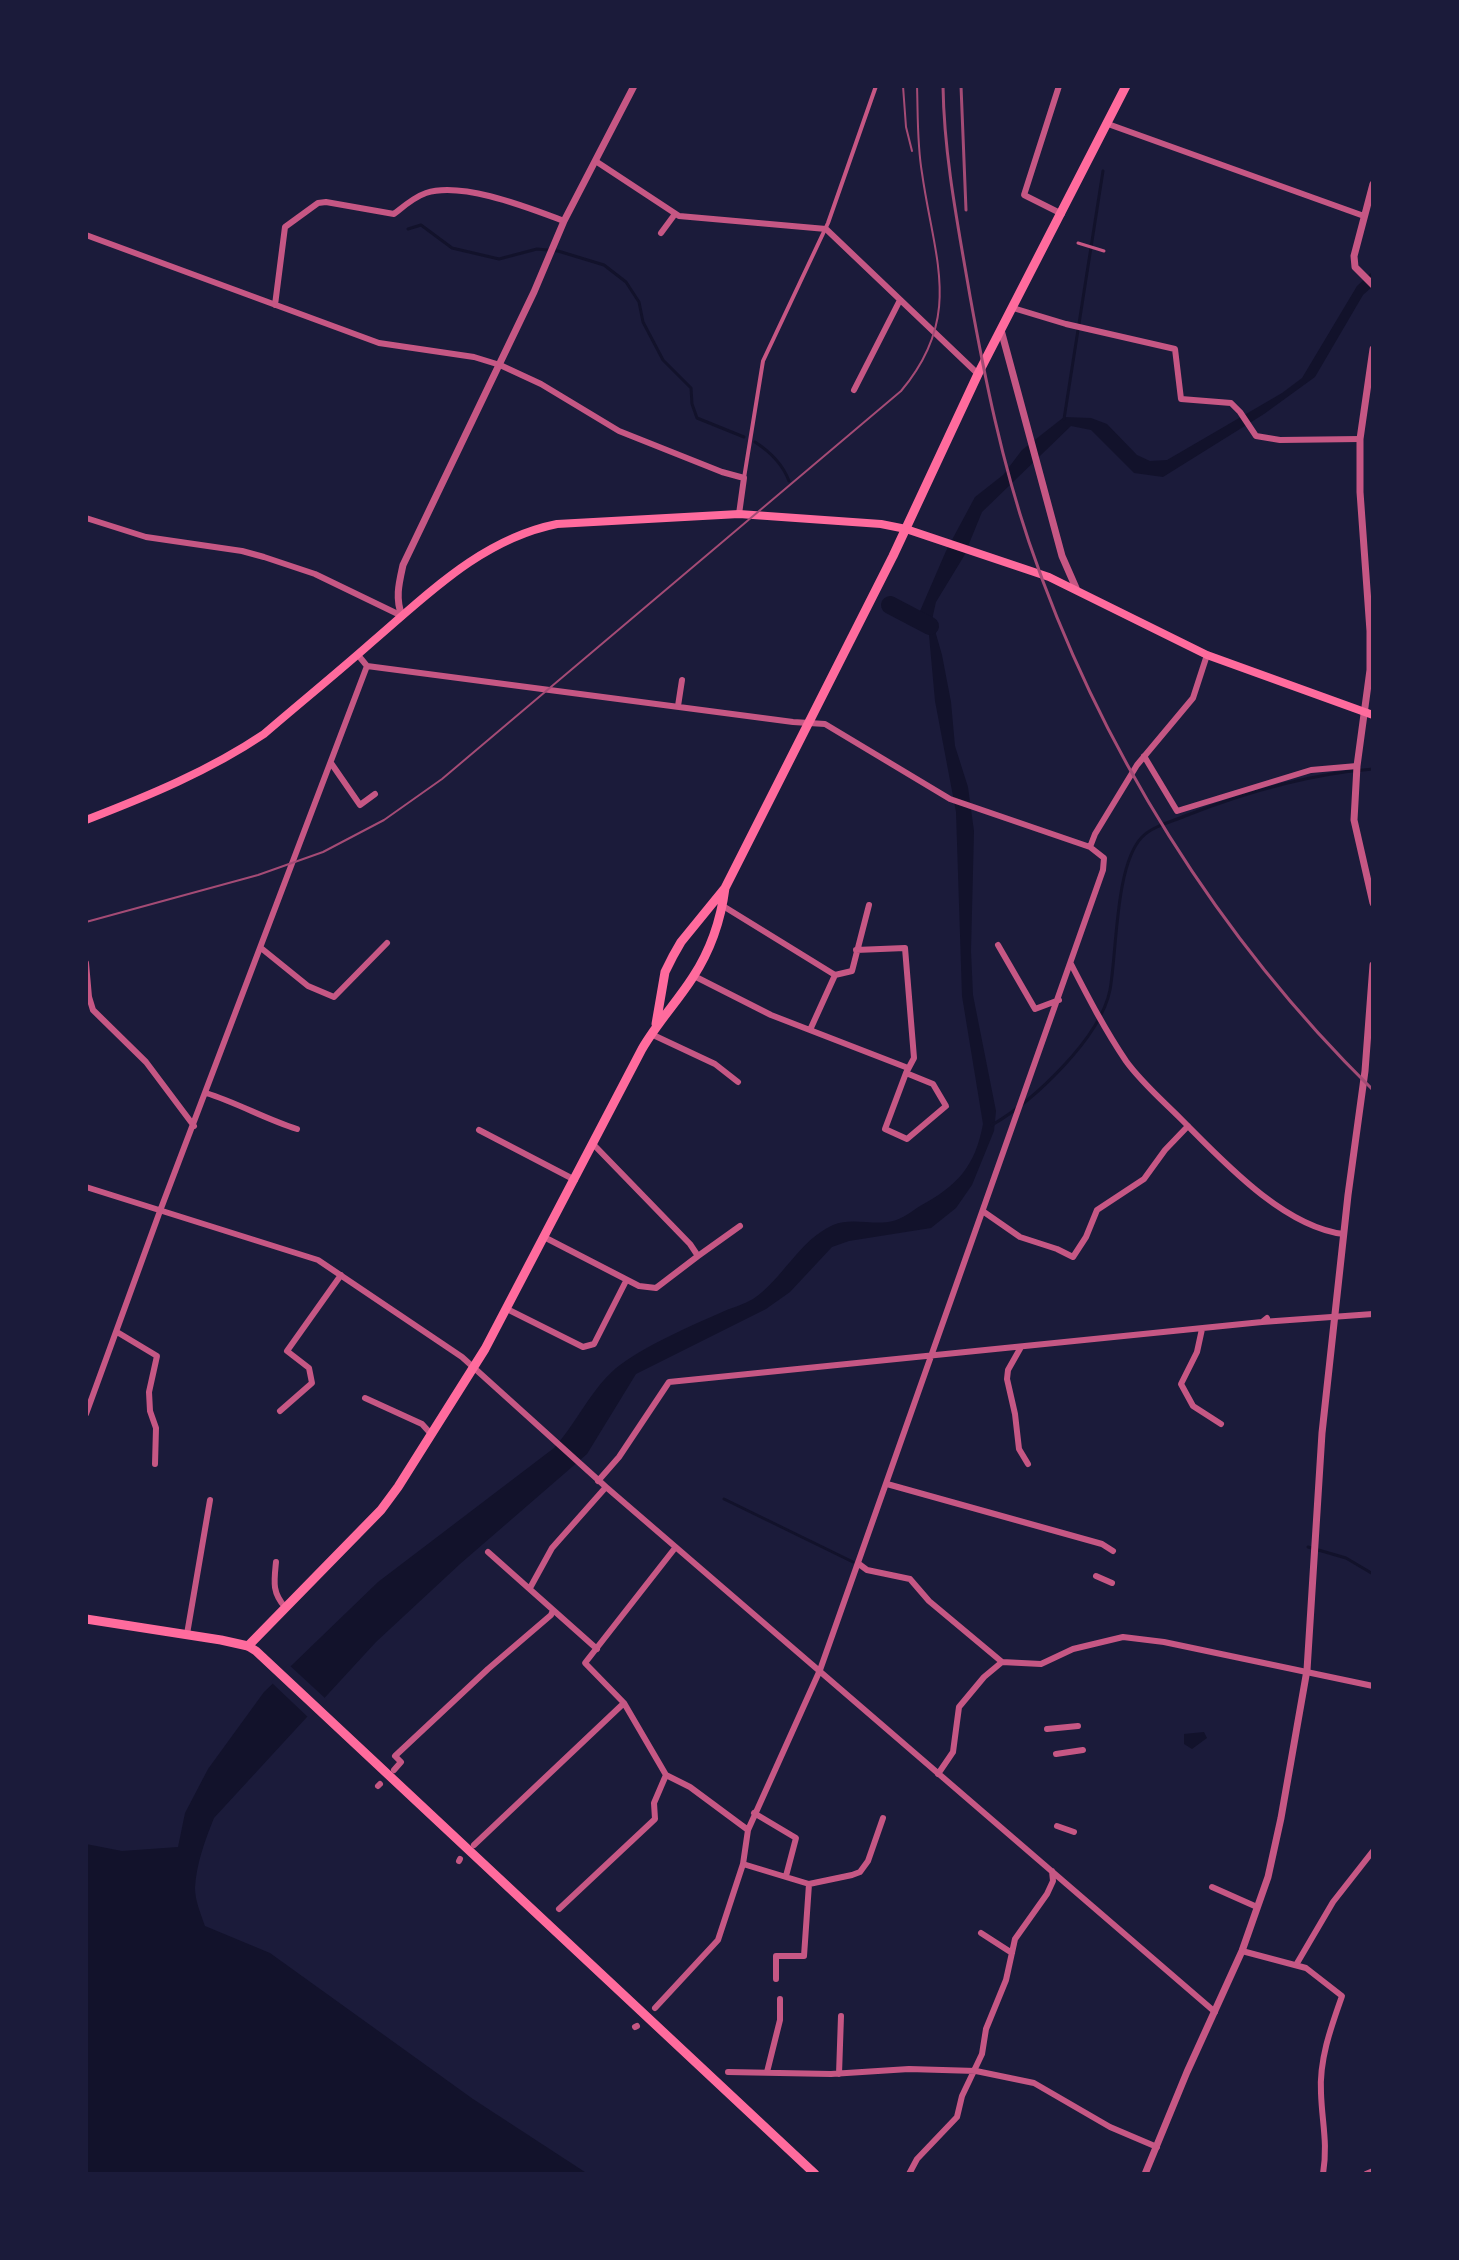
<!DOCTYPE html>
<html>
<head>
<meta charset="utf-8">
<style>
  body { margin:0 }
  #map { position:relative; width:1459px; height:2260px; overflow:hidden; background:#1b1b3a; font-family:"Varela Round",sans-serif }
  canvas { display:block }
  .frame { position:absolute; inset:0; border:88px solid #1b1b3a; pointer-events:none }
</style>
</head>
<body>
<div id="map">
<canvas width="1459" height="2260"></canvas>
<div class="frame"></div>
</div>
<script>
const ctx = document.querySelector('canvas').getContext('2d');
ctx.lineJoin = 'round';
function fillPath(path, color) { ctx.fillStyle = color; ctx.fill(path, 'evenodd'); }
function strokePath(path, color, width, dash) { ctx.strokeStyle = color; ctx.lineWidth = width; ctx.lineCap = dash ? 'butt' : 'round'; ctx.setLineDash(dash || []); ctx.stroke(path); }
fillPath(new Path2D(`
  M1373,271V286L1363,295L1315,377L1264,414L1163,477L1134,473L1091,430L1071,426L982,512L964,556L936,602L932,620L942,655L951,702L955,746L968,787L974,831L971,951L973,995L996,1111L994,1131L972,1185L956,1208L931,1228L849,1241L832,1247L790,1292L766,1309L636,1374L587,1454L460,1564L376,1642L214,1818C205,1840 196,1865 195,1888C195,1900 201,1915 205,1926L270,1953L473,2099L588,2174H86V1844L122,1851L178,1847L185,1813L208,1769L264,1692L378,1582L554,1448C580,1419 594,1381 627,1360C656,1341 688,1327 720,1313C730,1308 743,1305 753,1299C784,1278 798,1241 833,1225C852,1217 874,1226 893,1221C902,1219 912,1211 920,1206C957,1186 975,1167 983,1124L962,996L956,812L935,701L929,635L920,611L946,551L975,497L1003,475L1022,450L1064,417L1091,418L1107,424L1137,455L1150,461L1167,460L1282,393L1302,378L1357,286Z
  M1204,1732L1207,1738L1192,1749L1184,1744V1734Z`), '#12122b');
fillPath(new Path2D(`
  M288,1664L327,1700L310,1719L271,1682Z`), '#1b1b3a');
strokePath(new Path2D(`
  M408,229L421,225L452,248L499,259L537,249L558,251L604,265L626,282L639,302L643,322L663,360L691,388L692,404L697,418L744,437
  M1064,419L1103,171
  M755,442C769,451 783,465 789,481
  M992,1125C1033,1101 1100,1039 1110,990C1117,952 1115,865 1142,837C1153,826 1171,822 1185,816C1246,792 1308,774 1373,769
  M724,1499L853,1562
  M1308,1547L1346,1558L1373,1574`), '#12122b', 3);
strokePath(new Path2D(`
  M890,605L930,626`), '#12122b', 18);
strokePath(new Path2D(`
  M1078,243L1104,251`), '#c65784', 3);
strokePath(new Path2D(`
  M744,478L763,361L828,223L876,86`), '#c65784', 4);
strokePath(new Path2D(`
  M1059,86L1024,195L1062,214
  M1108,124L1364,216
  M597,162L679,216L826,229L978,374
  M661,233L675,214
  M86,235L379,343L474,357L500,365L541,384L619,431L722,472L744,478L739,514
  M275,305L285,227L318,203L326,202L394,214C404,206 414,197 426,193C462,181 529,208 564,221
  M1013,308L1066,324L1175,349L1181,399L1231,403L1240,412L1256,436L1280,440L1360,439
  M854,390L900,300
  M86,518L146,537L242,551L264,557L315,574L402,616
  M358,655L367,666L793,722L825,724L950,799L1090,847L1104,858L1103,870L820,1670L748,1830L743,1864L718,1940L655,2008
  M678,706L682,680
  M1144,756L1177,811L1311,770L1357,766
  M331,763L360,805L375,794
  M1090,847L1095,834L1137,765L1193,698L1207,655
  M723,906L835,975L852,971L869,905
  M998,945L1035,1009L1059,1000
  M261,948L308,986L334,997L387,943
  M856,950L905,948L914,1058L906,1073L885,1129L907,1139L946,1106L933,1084L906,1073
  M86,963L89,997L93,1010L146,1062L194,1126
  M1071,964C1088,997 1105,1030 1126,1061C1141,1082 1162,1100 1181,1119C1221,1159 1283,1227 1344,1234
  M694,976L771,1015L908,1068
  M810,1030L835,975
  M651,1034L715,1064L738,1082
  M206,1093C238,1103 265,1119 297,1129
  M479,1130L575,1180
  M86,1187L318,1260L462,1357L606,1487L1215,2012
  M984,1212L1020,1237L1057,1249L1073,1257L1086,1237L1097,1210L1144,1179L1165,1150L1188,1126
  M544,1237L639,1286L656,1288L698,1256L690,1244L593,1144
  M698,1256L740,1226
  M507,1309L583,1347L594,1344L626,1281
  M1267,1318L1262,1322L1373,1314
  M1202,1329L1197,1352L1181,1384L1193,1406L1221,1424
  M117,1332L157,1356L149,1392L150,1411L156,1428L155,1464
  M1021,1347L1008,1370L1007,1379L1015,1414L1019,1449L1028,1464
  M365,1398L422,1424L431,1434
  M280,1411L312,1383L309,1368L287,1351L341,1275
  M86,1414L160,1211L367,666
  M598,1481L619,1457L669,1382L1262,1322
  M887,1484L1102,1544L1113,1551
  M675,1548L585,1663L624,1703L666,1775L690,1787L748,1830
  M488,1552L597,1649
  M276,1562C274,1582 272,1592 285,1607
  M859,1564L867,1570L910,1579L929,1601L1002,1662L1041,1664L1073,1649L1123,1637L1164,1642L1373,1686
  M1096,1576L1112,1583
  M530,1588L552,1548L606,1487
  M187,1634L210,1500
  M1047,1729L1078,1726
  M1056,1754L1083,1750
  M394,1770L401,1762L395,1756L488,1669L551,1615L553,1610
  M938,1774L953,1752L959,1707L984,1677L1002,1662
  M378,1786L380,1784
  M754,1813L796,1838L786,1876
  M1057,1826L1074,1832
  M474,1845L624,1703
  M459,1861L460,1859
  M743,1864L809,1884L852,1875L860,1872L868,1861L883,1818
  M1212,1887L1257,1907
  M559,1909L655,1819L654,1803L666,1775
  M981,1933L1012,1953
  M1242,1951L1306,1968L1342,1996C1331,2027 1319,2060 1321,2093C1322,2123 1328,2143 1323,2174
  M1296,1965L1333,1902L1373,1851
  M776,1979V1956H804L809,1884
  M635,2027L637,2026
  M728,2072L831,2074L909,2069L976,2071L1034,2083L1110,2127L1157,2147
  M767,2072L780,2020V1999
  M839,2074L841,2016
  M909,2174L917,2159L957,2117L962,2096L982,2054L986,2029L1006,1980L1015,1939L1047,1894L1053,1881L1052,1871
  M1366,2174L1373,2171`), '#c65784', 6);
strokePath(new Path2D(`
  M1373,184L1354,256L1355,267L1373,285
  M1001,330L1062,556L1076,588
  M1373,349L1360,439V492L1370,631V670L1357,766L1354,820L1373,903
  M402,616C395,598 399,583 403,565L534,292L564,221L634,86
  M1145,2174L1187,2072L1242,1951L1268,1877L1281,1818L1307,1670L1322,1433L1348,1195L1365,1071L1373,965`), '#c65784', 7);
strokePath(new Path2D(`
  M86,820C148,796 209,771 264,734C300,703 337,673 372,642C428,594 482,539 557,524L739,514L881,524L906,529L1049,577L1207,655L1373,715`), '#ff6b9d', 8);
strokePath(new Path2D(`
  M656,1024L665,972L673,956L681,942L725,888L893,556L978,374L1126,86
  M248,1646L381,1510L398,1487L485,1349L642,1049C657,1023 677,1002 693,977C710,951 721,919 725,888`), '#ff6b9d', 9);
strokePath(new Path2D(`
  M86,1619L221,1640L248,1646L256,1651L815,2174`), '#ff6b9d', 9);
strokePath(new Path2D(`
  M903,86L906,127L912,151
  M86,922L258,875L323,852L384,820L442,779L901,391C964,316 934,259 922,173C917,144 918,115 917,86`), '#a44b75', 2);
strokePath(new Path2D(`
  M943,86C944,156 958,226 970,296C985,379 1002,462 1029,542C1098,746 1219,939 1373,1090
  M961,86L966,210`), '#a44b75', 3);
</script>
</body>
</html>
